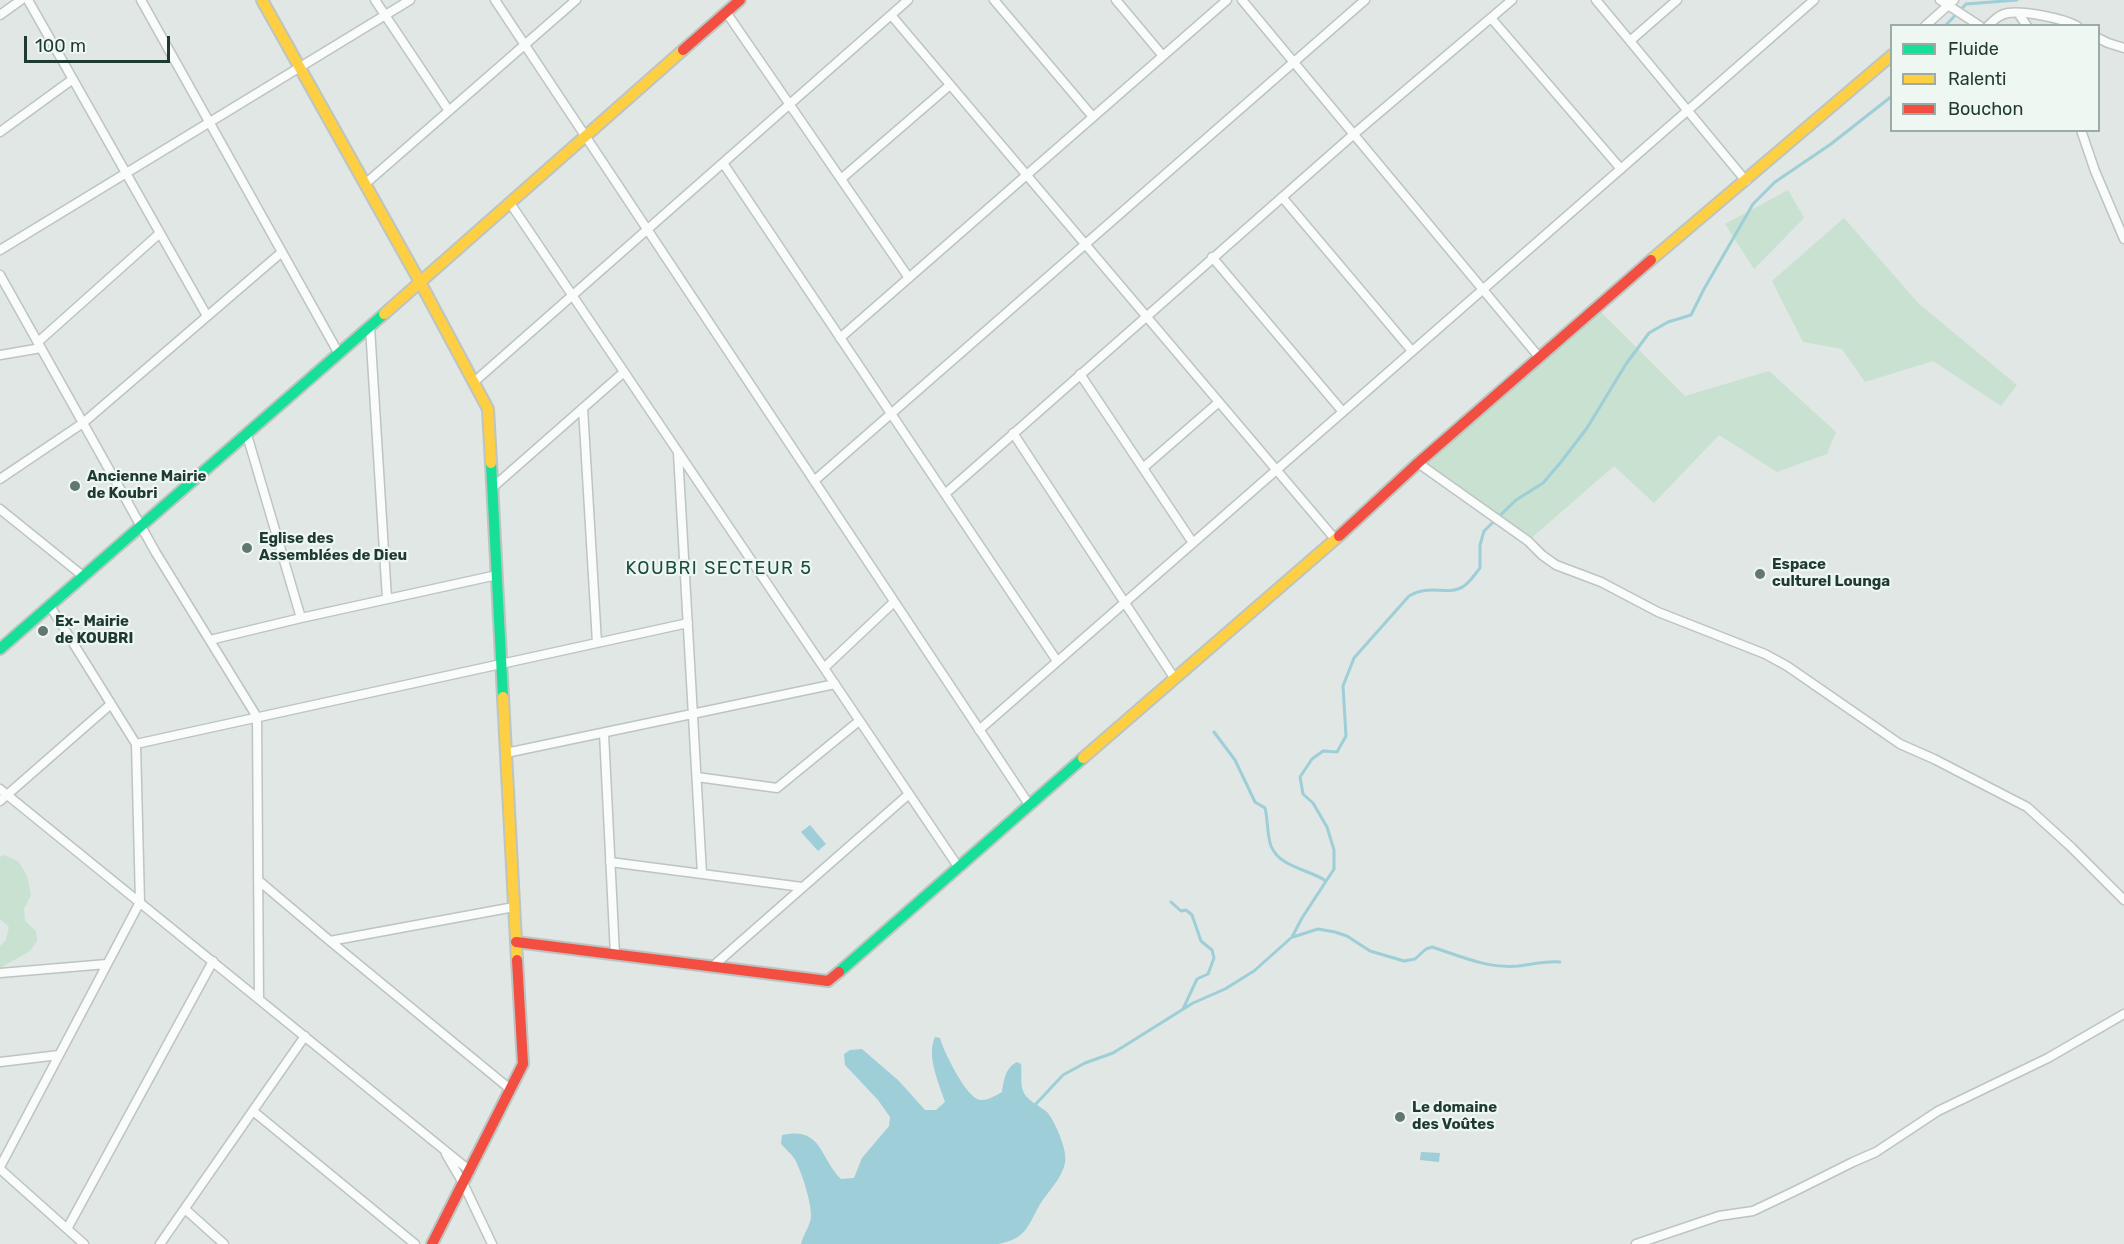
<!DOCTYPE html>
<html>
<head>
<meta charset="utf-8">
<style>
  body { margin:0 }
  #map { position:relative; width:2124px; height:1244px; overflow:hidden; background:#e0e7e4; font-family:Rubik,sans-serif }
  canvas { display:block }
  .legend { position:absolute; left:1890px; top:24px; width:210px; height:108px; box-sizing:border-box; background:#eef7f2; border:2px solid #9baba6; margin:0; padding:8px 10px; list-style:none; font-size:18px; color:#1f3a33 }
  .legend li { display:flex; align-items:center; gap:12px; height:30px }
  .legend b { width:30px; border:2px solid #9baba6 }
  .scale { position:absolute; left:24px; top:36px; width:146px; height:27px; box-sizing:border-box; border:3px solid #1f3a33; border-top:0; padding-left:8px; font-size:18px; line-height:21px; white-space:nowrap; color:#1f3a33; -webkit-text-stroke:4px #eef7f2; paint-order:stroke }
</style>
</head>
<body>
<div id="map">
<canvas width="2124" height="1244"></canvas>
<ul class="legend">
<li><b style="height:8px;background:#16e098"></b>Fluide</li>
<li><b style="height:8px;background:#ffcf43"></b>Ralenti</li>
<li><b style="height:8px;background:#f24e42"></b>Bouchon</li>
</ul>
<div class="scale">100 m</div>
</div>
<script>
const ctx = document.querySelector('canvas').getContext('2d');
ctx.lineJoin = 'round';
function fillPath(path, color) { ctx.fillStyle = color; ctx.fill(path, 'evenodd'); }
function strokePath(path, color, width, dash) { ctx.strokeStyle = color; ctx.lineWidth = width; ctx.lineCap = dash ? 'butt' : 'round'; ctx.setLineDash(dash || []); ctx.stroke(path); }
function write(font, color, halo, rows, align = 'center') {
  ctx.font = font + ' Rubik,sans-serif'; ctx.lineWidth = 4.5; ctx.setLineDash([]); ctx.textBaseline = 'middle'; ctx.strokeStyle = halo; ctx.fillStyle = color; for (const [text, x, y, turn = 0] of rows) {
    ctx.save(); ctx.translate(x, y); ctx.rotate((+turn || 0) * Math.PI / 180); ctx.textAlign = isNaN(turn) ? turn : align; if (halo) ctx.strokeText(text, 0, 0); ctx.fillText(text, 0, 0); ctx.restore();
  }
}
fillPath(new Path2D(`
  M1788,190L1804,218L1754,269L1725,224Z
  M1844,218L1918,303L2017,385L2001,406L1933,361L1865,382L1842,349L1803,342L1772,281Z
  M1596,307L1685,396L1769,371L1836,432L1827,454L1777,472L1719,435L1654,503L1614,466L1528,541L1418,463Z
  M5,855L19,862L27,876L31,895L24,909L25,921L36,931L37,941L30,951L0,968V946L6,940L9,927L0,919V857Z`), '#c8e1d0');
fillPath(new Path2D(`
  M810,825L826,844L818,851L801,832Z
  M935,1037L940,1038C943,1050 966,1098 980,1100C988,1101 996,1095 1002,1092C1004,1080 1005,1068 1017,1062L1021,1064C1022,1073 1020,1083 1023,1091C1026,1100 1040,1106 1047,1112C1055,1121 1068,1151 1065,1163C1062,1179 1047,1192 1039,1206C1027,1228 1025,1239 998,1244H801C803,1235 810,1226 811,1217C812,1204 801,1169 794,1158C790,1153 785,1148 781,1144L782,1135C822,1126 819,1157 841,1179L854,1178L862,1158L889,1126L890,1117L878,1100L845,1065L844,1054L850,1050L862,1049L899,1081L925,1110H936L945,1102C939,1083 926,1056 935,1037Z
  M1421,1152L1440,1153L1439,1162L1420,1160Z`), '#9eced7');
strokePath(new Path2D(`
  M1945,26L1966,4L2017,0
  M1214,732L1235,760L1255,802L1265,808C1268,820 1267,835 1271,846C1280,868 1309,869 1326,881
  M1171,902L1181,911L1186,910L1192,915L1201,941L1212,950L1214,958L1208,974L1197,979L1183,1009
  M1293,937L1318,929L1335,932L1347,936L1370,951L1404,961L1415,959L1426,949L1432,947C1460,956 1488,969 1518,966C1533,964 1545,961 1560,962
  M1034,1106L1063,1075L1085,1063L1113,1053L1193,1003L1225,989L1254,971L1292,937L1302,918L1334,869V850L1327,827L1313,803L1303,794L1300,777L1312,759L1323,751L1337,752L1346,736L1343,686L1354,658L1409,596C1430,583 1449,597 1464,586C1470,582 1475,574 1480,568V545L1484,531L1516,500L1543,483L1561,462L1587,428L1626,364L1649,333L1668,322L1691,315L1704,289L1753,204L1775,182L1831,144L1892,96`), '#9eced7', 3);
const street = new Path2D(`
  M28,0L207,316
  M141,0L339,354
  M375,0L449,111
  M495,0L1030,806
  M994,0L1093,117
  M1116,0L1163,56
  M1242,0L1539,357
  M1596,0L1746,181
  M1940,0L1980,26
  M726,12L909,278
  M2018,13L2027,26
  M0,15L21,0
  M891,15L1335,539
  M1491,18L1621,169
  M1925,26L1954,0
  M1988,26C1994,20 2000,14 2008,13C2025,11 2062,18 2077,26
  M2098,38L2108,43L2124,48
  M1630,41L1677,0
  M2081,130L2095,171L2124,239
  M0,132L73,79
  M723,163L1057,661
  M841,179L950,85
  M365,184L576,0
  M1282,197L1412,351
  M510,203L959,868
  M0,250L410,0
  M1212,257L1343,412
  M0,275L156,553L257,717L259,999
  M370,327L387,599
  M840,338L1227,0
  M38,342L160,233
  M0,355L41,348
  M1080,374L1193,543
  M474,382L908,0
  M583,408L597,643
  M1013,433L1175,679
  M247,435L301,618
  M678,453L702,874
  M1418,463L1528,541L1542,555L1556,565L1601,582L1658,612L1765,654L1787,666L1900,744L1934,759L2027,807L2071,847L2124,900
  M1143,468L1219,402
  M0,479L83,423L282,252
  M814,481L1365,0
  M492,488L624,372
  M945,494L1354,134L1512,0
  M0,509L83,576
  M210,640L301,618L497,575
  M824,668L894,602
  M979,730L1814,0
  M604,733L615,955
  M136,744L688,623
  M506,753L835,684
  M697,777L777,788L859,721
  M0,789L469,1170
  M0,801L111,704
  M610,862L802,887
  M258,880L330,941L514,907
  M330,941L510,1089
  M712,967L909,794
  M0,973L107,964
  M0,1062L59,1055
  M253,1111L415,1244
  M446,1154L463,1183L492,1244
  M0,1167L140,902L136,744L50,606
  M0,1169L84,1244
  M185,1209L224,1244
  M67,1229L213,961
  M160,1244L305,1036
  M1636,1244L1719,1216L1753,1211L1795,1191L1853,1162L1876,1152L1938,1111L2048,1058L2124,1014`);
const fast = new Path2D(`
  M491,463L503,697
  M0,649L384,314
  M839,972L1083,758`);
const slow = new Path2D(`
  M262,0L420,282L488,409L491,463
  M1651,260L1892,55
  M384,314L683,50
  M503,697L517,960
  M1083,758L1339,536`);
const jam = new Path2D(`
  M683,50L740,0
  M1339,536L1418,463L1651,260
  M516,942L828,981L839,972
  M432,1244L523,1064L517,960`);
strokePath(street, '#bdc4c1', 11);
strokePath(fast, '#bcc5c1', 14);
strokePath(slow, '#bcc5c1', 14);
strokePath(jam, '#bcc5c1', 14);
strokePath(street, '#fafbfb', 8);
strokePath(fast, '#16e098', 10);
strokePath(slow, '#ffcf43', 10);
strokePath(jam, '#f24e42', 10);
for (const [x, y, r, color] of [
  [75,486,6,"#637771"],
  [247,548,6,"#637771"],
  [1760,574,6,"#637771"],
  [43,631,6,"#637771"],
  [1400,1117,6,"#637771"]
]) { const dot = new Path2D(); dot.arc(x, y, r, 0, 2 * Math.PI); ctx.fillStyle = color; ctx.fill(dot); strokePath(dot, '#eef7f2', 2); }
write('bold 15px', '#1f3a33', '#eef7f2', [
  ["Ancienne Mairie",87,477],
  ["de Koubri",87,494],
  ["Eglise des",259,539],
  ["Assemblées de Dieu",259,556],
  ["Espace",1772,565],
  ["culturel Lounga",1772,582],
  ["Ex- Mairie",55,622],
  ["de KOUBRI",55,639],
  ["Le domaine",1412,1108],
  ["des Voûtes",1412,1125]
], 'left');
ctx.letterSpacing = '1.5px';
write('18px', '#1a4c41', '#eef7f2', [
  ["KOUBRI SECTEUR 5",719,569]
]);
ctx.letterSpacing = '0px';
</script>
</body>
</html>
